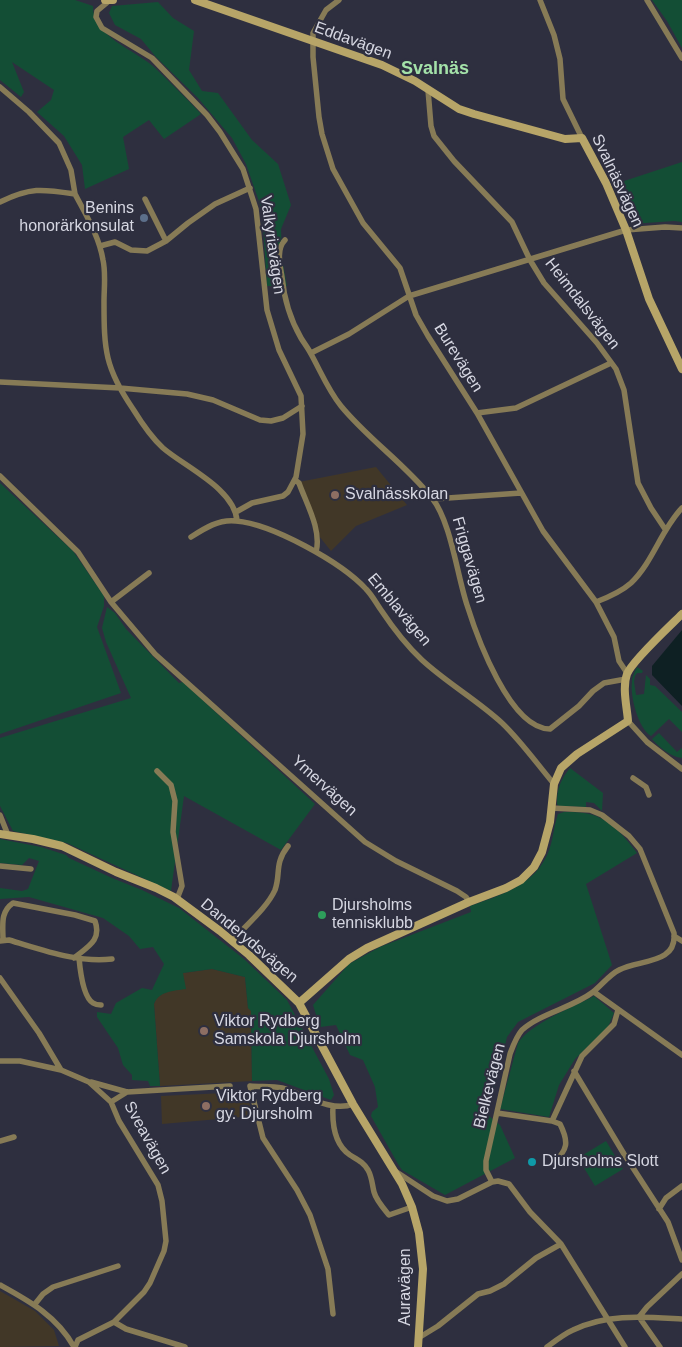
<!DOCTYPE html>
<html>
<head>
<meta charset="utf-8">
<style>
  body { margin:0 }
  canvas { display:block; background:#2e2f3f }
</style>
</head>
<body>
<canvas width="682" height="1347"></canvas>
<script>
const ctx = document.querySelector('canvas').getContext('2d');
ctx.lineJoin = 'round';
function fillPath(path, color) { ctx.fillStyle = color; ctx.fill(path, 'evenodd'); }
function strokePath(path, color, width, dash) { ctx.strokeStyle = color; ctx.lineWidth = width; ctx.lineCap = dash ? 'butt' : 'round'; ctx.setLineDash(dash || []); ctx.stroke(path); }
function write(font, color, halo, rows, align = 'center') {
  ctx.font = font + ' Arial,sans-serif'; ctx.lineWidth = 4.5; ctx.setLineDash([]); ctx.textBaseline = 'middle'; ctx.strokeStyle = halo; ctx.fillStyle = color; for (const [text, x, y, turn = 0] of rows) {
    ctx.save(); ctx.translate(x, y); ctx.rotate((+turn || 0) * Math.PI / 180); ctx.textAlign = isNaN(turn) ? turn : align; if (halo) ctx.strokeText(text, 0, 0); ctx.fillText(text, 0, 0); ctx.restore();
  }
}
fillPath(new Path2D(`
  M376,467L407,505L356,526L331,551L319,536L299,482Z
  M212,969L245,977L248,1008L251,1010L252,1081L160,1086L154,1004L157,997L164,993L183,973Z
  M246,1092L253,1116L162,1124L161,1096Z
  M0,1291L35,1311L54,1330L59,1346L0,1347Z`), '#413727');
fillPath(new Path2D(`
  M0,0H75L93,6C92,36 135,50 154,67C170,82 186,98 201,114L164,139L149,120L123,137L129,169L85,189L82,165L64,136L37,112L51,100L54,90L12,62L24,92L21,97L0,80Z
  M652,0H682V48L667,21Z
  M158,2L173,18L194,31L189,70L202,91L218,93L252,140L278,164L291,205L281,229L282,259L287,286H267L262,210L246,164L232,138L198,98L156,57L141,39L115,25L109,13L112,6Z
  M682,162V222L674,221L631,224L615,184Z
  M0,483L73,551L104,596V606L97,627L121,693L0,734Z
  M107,607L115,613L126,629L179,683L183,682L315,804L281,850L184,796L171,891L67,843L13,831L0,806V738L131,698L106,642L102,628Z
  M637,667L643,671L642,673H637L635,676L634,682L636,695L644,694L646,675L650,679V685L655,686L682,712V732L669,719L651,736C638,728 630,696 632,682C632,676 635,672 637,667Z
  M659,733L677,752L682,748V758C671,757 659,747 652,739Z
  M570,768L603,793L602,811L594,803L586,802V807L559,806L557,804C557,788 560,781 570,768Z
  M564,812C574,812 586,812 596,816C612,822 627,839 637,853L586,884L612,965L595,983L518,1022L507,1037L491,1103L484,1107L489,1116L500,1125L515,1158L445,1195L402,1170L398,1164L371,1116L372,1112L378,1107L375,1087L363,1060L350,1055L336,1025L320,1027L313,1005L349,964L380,947L471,912L470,906C498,896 530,887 545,859C553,846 553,828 558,814Z
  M0,839L41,847L66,855L69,858L112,878L142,890L179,908L244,959L287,1000L329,1079L334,1095L331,1100L277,1080L252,1081L251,1011L248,1008L245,977L212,969L183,973L186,989C173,991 159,991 154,1004L160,1086H150L148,1081L132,1080V1075L123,1065L118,1048L97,1017V1012L111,1014L116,1003L142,988L152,990L164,964L153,947L140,949L129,936L103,918L29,897L0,899V888L22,891L28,889L39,861L29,858L22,865L0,863Z
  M594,996L614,1013L608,1027L575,1059L559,1085L549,1117L500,1109L518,1043C530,1024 573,1007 594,996Z
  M606,1141L623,1169L595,1186L578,1158Z`), '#134e35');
fillPath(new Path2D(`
  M682,630V706L652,675V666Z`), '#0e2023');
strokePath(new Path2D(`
  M339,0L326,10L313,33V57L319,117L322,134L333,169L363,223L400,268L416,315L428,336L477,413L543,531L596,602L614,637L619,661L627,673
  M540,0L554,35L560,59L563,99L582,138
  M647,0L682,58
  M109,1L97,11L96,17L102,28L152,58L207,115L220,132L243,169L256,209L267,310L279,350L301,396L303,434L296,477L288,492L283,496L252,503L236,512
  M0,87L29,112L59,143L71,170L75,194
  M428,90L431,126L434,136L454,161L512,222L530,260L544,283L597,343L616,369L624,390L638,483L651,508L665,529
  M145,199L166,241
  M0,202C31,187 42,189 75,194C86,215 99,236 103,260C106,273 104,288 104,302C104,350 105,368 133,409C141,422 152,438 163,448C185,467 235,489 237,521
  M285,240C276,249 280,265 282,277C284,298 290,319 301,338C304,343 308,348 311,354C321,372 328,390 341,406C368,439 405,464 432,498C451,522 457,575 467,605C477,637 510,729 550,729L579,706L593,691L604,683L626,679
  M100,246L115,242L131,250L147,251L166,241L188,223L215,204L250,188
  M311,353L349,334L409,296L626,230L665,227L682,228
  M0,382L120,388L187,394L213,400L260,420L271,421L283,418L302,406
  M477,413L516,408L611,363
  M0,476L78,552L111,602L155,654L365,842L396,861L457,891L466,897L469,902
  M295,480L299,483C306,503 322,530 316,552
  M433,499L521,493
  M191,537C205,528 219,519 236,521C272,524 341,562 366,589C372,595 376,603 381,610C393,628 406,645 422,660C447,683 477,700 502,723C520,740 538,765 554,784
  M111,602L149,573
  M596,602C609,597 621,592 631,583C653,562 661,530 682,508
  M628,721L647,742L682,769
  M157,771L171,785L175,801L173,832L182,886L177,899
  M633,778L646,787L649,795
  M0,815L8,835
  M0,866L31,869
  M674,936L682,941
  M3,940C3,925 0,912 13,903L75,915L95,921C102,941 87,947 74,958
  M0,941L9,940C43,950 77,963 112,959
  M232,941C245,926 267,908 275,890C281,873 274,864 288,846
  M79,958C80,969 83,997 93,1003C96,1005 99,1005 101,1005
  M0,978L39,1033L61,1070L89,1082L111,1102L119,1121L158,1185L162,1201L166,1241L164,1251L150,1283L144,1292L114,1322L78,1340L75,1347
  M594,992L682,1055
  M0,1061H20L61,1070
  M574,1071L624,1154L668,1222L682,1260
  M91,1082L127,1092L230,1086
  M111,1102L127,1092
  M333,1106C332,1124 334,1144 350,1155C358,1160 363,1162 368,1170C372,1177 372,1184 374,1192C376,1200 384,1209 389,1215L412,1207
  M497,1113L552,1121
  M0,1141L14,1137
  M553,1163C568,1150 569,1142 560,1124L552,1121L582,1056L614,1024L618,1010
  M395,1171L433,1196L447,1201L458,1199L492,1182L498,1181L509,1184L530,1212L561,1244L625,1347
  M492,1182L486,1170V1161L510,1054C513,1046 516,1037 522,1030C541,1013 572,1008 593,992C602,985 609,975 619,970C639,959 677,965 674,933L640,849L629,836L602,815L590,810L551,808
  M659,1209L666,1198L682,1186
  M0,1285C29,1301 57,1316 74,1347
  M35,1304L43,1294L53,1287L118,1266
  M333,1314L328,1269L310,1215L297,1190L263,1138L250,1086C260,1087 272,1086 282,1088C303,1094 332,1113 353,1104
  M114,1322L126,1329L185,1347
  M420,1337L438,1326L478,1294L490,1291L504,1284L536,1258L561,1244
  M547,1347C555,1341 564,1334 573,1330C607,1313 646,1317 682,1319
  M660,1347L639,1317L647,1307L682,1274`), '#877b56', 5.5);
strokePath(new Path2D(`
  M105,0H113
  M195,0L382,65L415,81L459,109L474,114L565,139L582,138L606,183L626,230L649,299L682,369
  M0,834L33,839L62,846L116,872L156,888L174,897L220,931L249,955L299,1003L353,1104L402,1184L412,1207L419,1233L423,1269L418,1347
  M299,1003L349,959L367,948L469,902L506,888L521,880L534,867L542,852L550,822L554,784L561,768L577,754L628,721C627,707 622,688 627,674C632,661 670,626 682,614`), '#b7a568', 8);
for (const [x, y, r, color] of [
  [144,218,5,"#5c6f8a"],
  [335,495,5,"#8d6e63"],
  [322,915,5,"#2e9e5b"],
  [204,1031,5,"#8d6e63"],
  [206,1106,5,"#8d6e63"],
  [532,1162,5,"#0f9aa8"]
]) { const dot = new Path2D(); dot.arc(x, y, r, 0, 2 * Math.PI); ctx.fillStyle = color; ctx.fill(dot); strokePath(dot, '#2e2f3f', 2); }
write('16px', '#d6d7e2', '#2e2f3f', [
  ["Eddavägen",353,41,20],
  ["Svalnäsvägen",617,181,65],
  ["Valkyriavägen",272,245,82],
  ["Heimdalsvägen",582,304,52],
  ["Burevägen",458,358,58],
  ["Friggavägen",469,560,74],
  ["Emblavägen",399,610,50],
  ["Ymervägen",324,786,42],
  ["Danderydsvägen",249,941,40],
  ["Bielkevägen",490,1086,-76],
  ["Sveavägen",147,1138,61],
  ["Auravägen",406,1287,-90]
]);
write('16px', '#d6d7e2', '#2e2f3f', [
  ["Benins",134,209,"right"],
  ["honorärkonsulat",134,227,"right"],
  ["Svalnässkolan",345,495],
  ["Djursholms",332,906],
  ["tennisklubb",332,924],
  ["Viktor Rydberg",214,1022],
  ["Samskola Djursholm",214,1040],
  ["Viktor Rydberg",216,1097],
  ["gy. Djursholm",216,1115],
  ["Djursholms Slott",542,1162]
], 'left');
write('bold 18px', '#a4e2a9', '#2e2f3f', [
  ["Svalnäs",435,69]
]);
</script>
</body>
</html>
